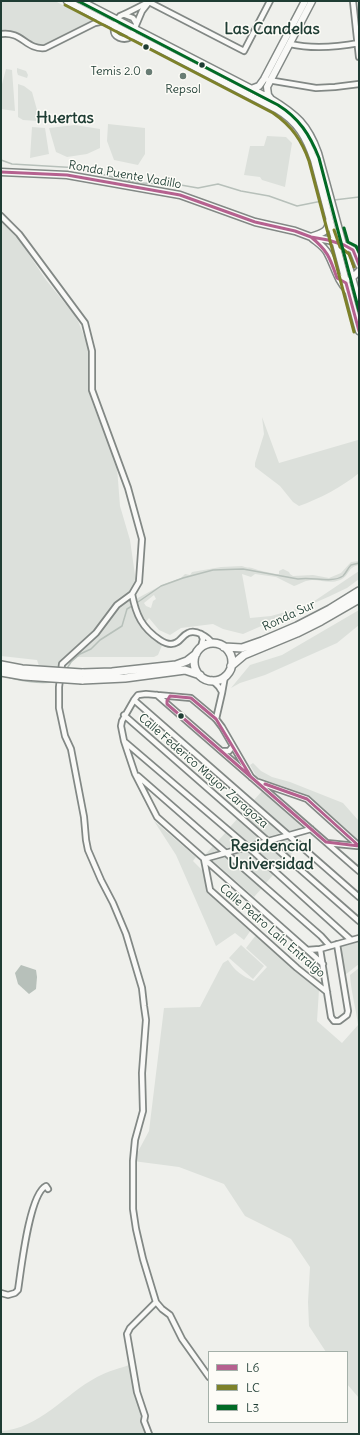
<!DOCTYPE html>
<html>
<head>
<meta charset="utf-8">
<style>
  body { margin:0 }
  #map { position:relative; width:360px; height:1435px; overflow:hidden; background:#eff0ec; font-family:Delius,sans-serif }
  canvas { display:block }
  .frame { position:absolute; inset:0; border:2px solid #1f3d34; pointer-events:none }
  .legend { position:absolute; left:208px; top:1351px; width:140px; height:72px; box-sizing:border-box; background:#fdfcf7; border:1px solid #a4b0a9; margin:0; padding:5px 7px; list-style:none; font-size:12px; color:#1f3d34 }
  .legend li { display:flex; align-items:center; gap:8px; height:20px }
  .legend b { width:20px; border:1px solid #a4b0a9 }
</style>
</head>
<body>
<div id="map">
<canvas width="360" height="1435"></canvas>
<div class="frame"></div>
<ul class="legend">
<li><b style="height:5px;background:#b5618f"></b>L6</li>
<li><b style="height:5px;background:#7d812a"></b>LC</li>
<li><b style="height:5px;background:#016a25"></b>L3</li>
</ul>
</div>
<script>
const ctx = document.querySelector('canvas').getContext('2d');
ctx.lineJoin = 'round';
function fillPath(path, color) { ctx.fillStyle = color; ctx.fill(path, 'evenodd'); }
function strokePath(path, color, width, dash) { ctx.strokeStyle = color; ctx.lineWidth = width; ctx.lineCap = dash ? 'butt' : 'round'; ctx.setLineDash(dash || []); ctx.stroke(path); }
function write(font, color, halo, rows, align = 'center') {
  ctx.font = font + ' Delius,sans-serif'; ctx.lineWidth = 3; ctx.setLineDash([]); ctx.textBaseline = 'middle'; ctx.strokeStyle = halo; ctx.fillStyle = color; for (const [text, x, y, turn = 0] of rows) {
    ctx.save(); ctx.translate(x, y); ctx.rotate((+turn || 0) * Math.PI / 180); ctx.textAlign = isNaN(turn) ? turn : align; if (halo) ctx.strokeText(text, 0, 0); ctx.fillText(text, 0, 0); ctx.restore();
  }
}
fillPath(new Path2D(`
  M1,1H55L95,22L49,44C34,49 26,40 15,31L1,32Z
  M17,68L26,71L28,75L27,78L18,75L17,72Z
  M6,69L12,70L15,111L1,109V88Z
  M18,84L24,86L32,92L39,117L37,121L23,120L18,117Z
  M108,124L145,128V154L138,165L114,160L107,141Z
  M75,125L100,129V148L87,154L67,157L56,152L49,128Z
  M32,127L45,128L49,154L30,158Z
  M267,136L286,137L292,143L285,187L262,180L260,177L244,175L250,146H264Z
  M1,220L18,238L46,280L73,313L78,321L88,346L89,359L88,387L91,399L117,467L120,506L130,540L136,582L131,592L90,636L70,653L57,667L50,669H40L37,660L1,656Z
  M262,417L279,463L358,440L359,449V473C342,487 319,499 299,506L293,502L280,486L255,467V463L264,434Z
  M359,561V565C347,567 350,576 340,580C330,584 322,580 312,580C306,580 300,584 294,586L276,577L255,574L251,577L242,574L250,618L271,616L307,606L359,571V579L347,588L328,597L243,634L223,629L213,624L181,628L170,635L159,630L149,618L145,623L138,608L136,599L162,585L181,578L185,574L190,575L192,572L221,567L242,566C246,568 249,567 252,568C260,571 268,572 276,574H279V571L283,569L289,572L290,574L293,576L313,575L329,578L341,573L351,562ZM154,595L156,599L153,601L151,608L146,606L144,603Z
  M128,599H130C134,605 134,612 137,618C144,630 152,636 163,643L158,655L154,657H73L97,634L119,606Z
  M359,610V625L337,643L265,675L240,683L231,688L250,665L282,655Z
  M253,763L261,771L272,777L290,782L343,803L358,820L359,823V842L308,797L258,779L250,765Z
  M262,791L300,824L302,828L289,831L254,800Z
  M250,804L281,832V833L268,837L242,813Z
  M238,818L259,837L260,839L247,843L230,827Z
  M154,821L196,857L193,861L203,871L207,892L251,930L244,940L235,933L216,946L176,855Z
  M226,832L238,843V847L228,849L218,841Z
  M287,838L298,846L290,856L276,843L277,841Z
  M268,844L286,860L278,869L255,850L257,847Z
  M213,846L218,851L207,856L205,855Z
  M246,850L274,874L266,883L234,855L235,854Z
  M226,857L262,888L254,897L213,861L214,860Z
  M256,935L319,990L317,1021L342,1043L358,1025C356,1008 351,992 350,975L359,968V1398L347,1384V1352H326L309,1326L308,1302L310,1267L291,1239L245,1216L224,1184L179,1167L133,1161L149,1131L164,1008L200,1007L223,963L228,960C235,971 242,976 254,981L267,967L246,948Z
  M359,941V964L345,975L341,947Z
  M241,945L264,966L253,979L229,958Z
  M132,1364L151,1434H1V1431C39,1429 65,1394 97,1377C108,1371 121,1368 132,1364Z`), '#dce0db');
fillPath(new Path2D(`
  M21,965L36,970L37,977L36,989L29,994L18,984L15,973Z`), '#b7c0ba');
strokePath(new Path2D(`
  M1,160L12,164L80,168L116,178L142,183L175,184L198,188L218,184L241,191L269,196L297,206L322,201
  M334,200L359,197
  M138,602L161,586L183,578L213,570L243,569L298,579C312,576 331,584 343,576C346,573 348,568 351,565L359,563
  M66,670L71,662L80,654L91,649L100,640L122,626L127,609L132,606
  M5,676C16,680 43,685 54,681`), '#b7c0ba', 1.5);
const minor = new Path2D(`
  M353,1L359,57
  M149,2L244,51L270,1
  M149,2L142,11L131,37C124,41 112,38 114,28C114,24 118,19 120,16C130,12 140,6 151,1
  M125,15L133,18L136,23
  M1,34C22,31 26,50 45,48L95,23L104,21
  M290,44C312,49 337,47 359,43
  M268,80L316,88L335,87L359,84
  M1,216L19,234L85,323L92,351V390L128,488L142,539L139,582L132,594L117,605L96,633L62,664L59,687V708L65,736L71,749L84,817L86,840L88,850L101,880L113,903L126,934L142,988L144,1006L146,1020L142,1073L143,1111L135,1140L133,1161V1209L136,1229L143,1259L156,1302L162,1309L170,1315L182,1339L209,1377
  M132,594C136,615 142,628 160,640C163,642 167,644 171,644C180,644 181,636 188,633C196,629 208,637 212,643
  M201,647L203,639L201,634
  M212,680L219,687L222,692
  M157,695L359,871
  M134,700L359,897
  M124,715L359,921
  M216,719L222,693L225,676
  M125,742L248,847L351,940
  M222,751H229L233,746
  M138,776L321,936L330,946
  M251,777L222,727L216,719L191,698L146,694L138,695L134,700L122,721L121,726L124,741L135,774L157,817L323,964
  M258,782L307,799L359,846
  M311,829L204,859L210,890L297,968L327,992
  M327,843L357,846
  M320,949L331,1017L334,1021H339L347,1015L348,1011L337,944
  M307,950L320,949L359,938
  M1,1293L8,1295L15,1293L18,1290C21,1271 29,1194 46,1186L48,1189
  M149,1434L144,1421L145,1416L137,1392L127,1334L130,1328L156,1302`);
const major = new Path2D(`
  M67,1L276,109C298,122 306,137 314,160L359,331
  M81,1L271,99C296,114 308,125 318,153L359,303
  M251,89L259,86L264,79L305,1
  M271,99L268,95L267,87L312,1
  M1,172L67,175L180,195L255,222L295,231L311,237L328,240L344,245L353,250L359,265
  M311,237C321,233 328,233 329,221
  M312,238C318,243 325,247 328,254C335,267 337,280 348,291
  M351,279L359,271`);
const highway = new Path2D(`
  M194 662a19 19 0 1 1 38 0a19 19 0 1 1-38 0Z
  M224,647L242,648L262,641L297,626L330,609L359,591
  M231,666L244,655L297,633L321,621L359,599
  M82,673L112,672L176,665L187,661L196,654
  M82,680L125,678L185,670L200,675`);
strokePath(minor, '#828885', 8);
strokePath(major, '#828885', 9);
strokePath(highway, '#828885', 10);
strokePath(minor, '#f9f9f7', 4.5);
strokePath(major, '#f9f9f7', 6);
strokePath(highway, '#f9f9f7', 7);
const highwayBridge = new Path2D(`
  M1,665L22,669L82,673
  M1,672L24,676L82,680`);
strokePath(highwayBridge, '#828885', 10, []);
strokePath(highwayBridge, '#f9f9f7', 7);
strokePath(new Path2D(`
  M1,172L67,175L180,195L255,222L295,231L311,237L328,240L344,245L353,250L359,265
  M311,237C328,251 330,258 337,278L346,283L359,331
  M170,696L191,698L216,719L251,777L167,704V701Z
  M251,777L326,842L359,846
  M265,784L307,799L359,846`), '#b5618f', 3);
strokePath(new Path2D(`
  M65,5L273,113C292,126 302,141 309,161L354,332
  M334,230L340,247L349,254L354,267`), '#7d812a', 3);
strokePath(new Path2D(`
  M78,1L278,105C299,118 310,135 319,158L359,311
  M344,228L348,242L356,246L359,252`), '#016a25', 3);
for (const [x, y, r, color] of [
  [146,47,3.5,"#1f3d34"],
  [202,65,3.5,"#1f3d34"],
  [149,72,4,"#687c74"],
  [183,76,4,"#687c74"],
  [181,716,3.5,"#1f3d34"]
]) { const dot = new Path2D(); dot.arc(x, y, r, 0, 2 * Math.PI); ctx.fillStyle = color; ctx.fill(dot); strokePath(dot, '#fdfcf7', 1.5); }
write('12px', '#1f3d34', '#fdfcf7', [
  ["Temis 2.0",141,72],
  ["Repsol",183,90,"center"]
], 'right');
write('12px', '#1f3d34', '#fdfcf7', [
  ["Ronda Puente Vadillo",125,175,10],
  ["Ronda Sur",289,616,-25],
  ["Calle Federico Mayor Zaragoza",203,771,41],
  ["Calle Pedro Laín Entralgo",272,931,41]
]);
write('bold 16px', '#1f3d34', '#fdfcf7', [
  ["Las Candelas",272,29],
  ["Huertas",65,118],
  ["Residencial",271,846],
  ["Universidad",271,864]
]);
</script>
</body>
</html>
